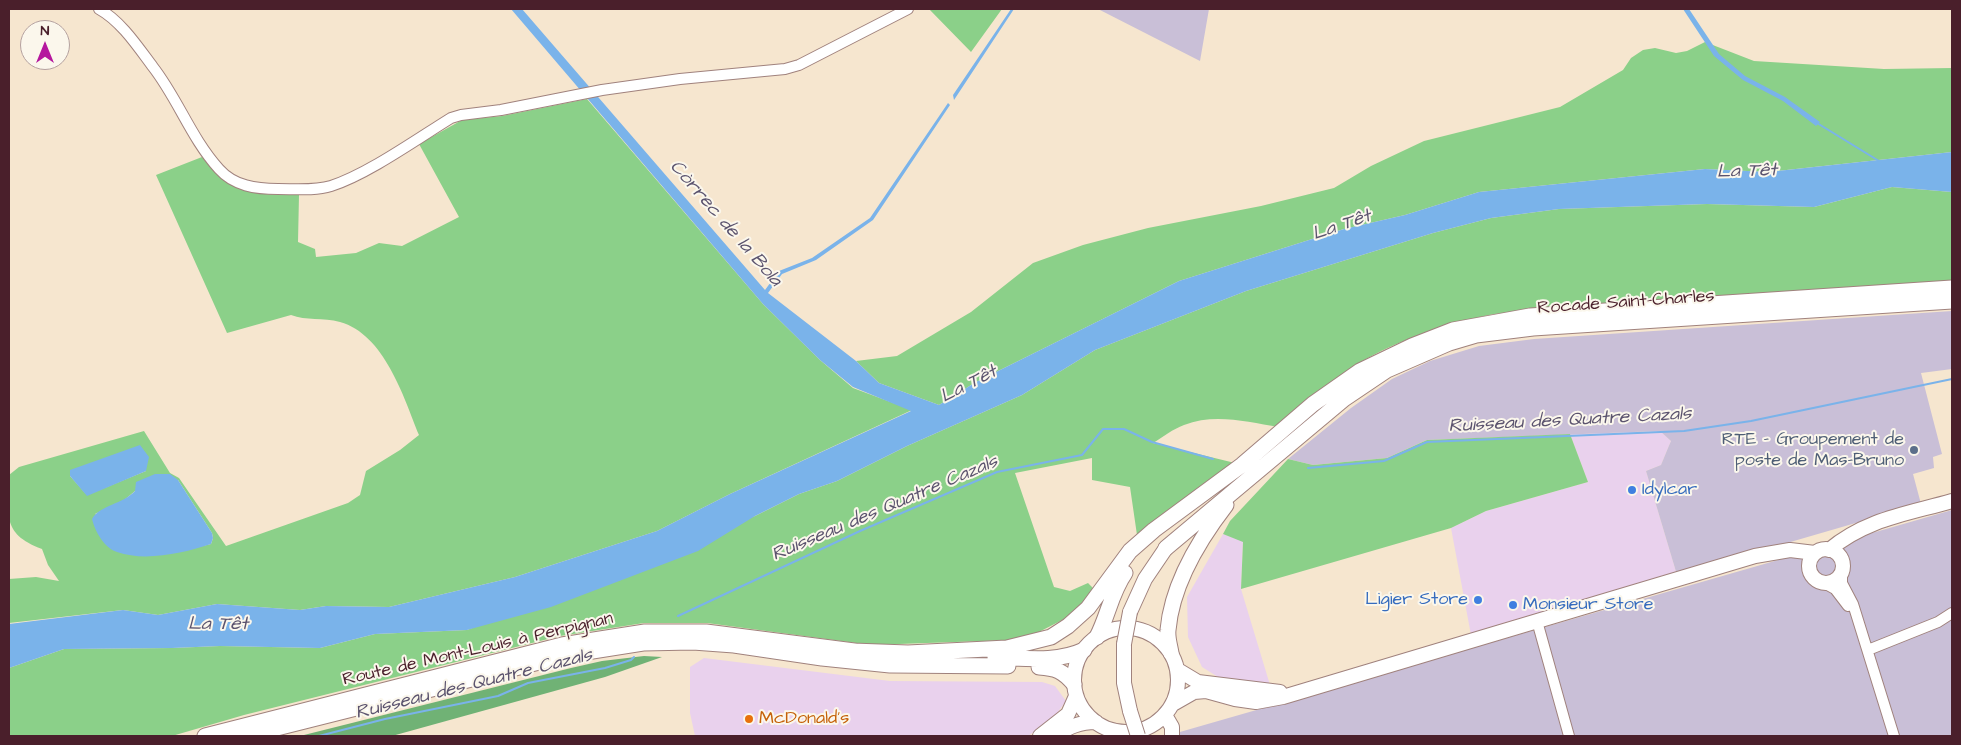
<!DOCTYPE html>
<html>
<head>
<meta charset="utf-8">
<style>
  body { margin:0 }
  #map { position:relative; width:1961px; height:745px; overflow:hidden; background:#f6e6cf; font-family:"Architects Daughter",sans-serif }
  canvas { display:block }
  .frame { position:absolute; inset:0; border:10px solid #4a1f2b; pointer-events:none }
  .north { position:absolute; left:20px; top:20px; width:50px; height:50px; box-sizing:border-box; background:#fbf7ec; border:1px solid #b4a19f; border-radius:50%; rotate:0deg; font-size:14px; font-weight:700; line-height:20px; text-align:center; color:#4a1f2b }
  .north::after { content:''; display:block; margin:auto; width:18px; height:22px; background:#b5179e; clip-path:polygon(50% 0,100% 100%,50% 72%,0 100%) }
</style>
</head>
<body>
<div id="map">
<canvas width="1961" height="745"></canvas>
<div class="frame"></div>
<div class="north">N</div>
</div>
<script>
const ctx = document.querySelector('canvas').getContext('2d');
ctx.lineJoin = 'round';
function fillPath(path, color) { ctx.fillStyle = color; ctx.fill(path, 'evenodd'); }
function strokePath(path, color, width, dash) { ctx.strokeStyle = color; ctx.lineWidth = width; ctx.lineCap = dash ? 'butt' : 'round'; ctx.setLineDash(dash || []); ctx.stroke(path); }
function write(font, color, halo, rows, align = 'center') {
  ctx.font = font + ' "Architects Daughter",sans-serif'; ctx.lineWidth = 4; ctx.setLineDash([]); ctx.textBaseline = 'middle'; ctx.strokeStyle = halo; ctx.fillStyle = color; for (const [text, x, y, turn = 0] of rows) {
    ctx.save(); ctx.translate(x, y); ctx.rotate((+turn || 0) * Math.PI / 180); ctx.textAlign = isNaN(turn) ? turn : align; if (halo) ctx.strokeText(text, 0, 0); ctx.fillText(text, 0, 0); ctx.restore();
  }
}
fillPath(new Path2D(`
  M1660,431L1671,441L1668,448L1661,465L1646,471L1677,575L1471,635L1451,528L1486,511L1588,482L1570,434Z
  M1223,534L1243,541L1241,589L1270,685L1226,682L1202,667L1188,637L1187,597Z
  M704,658L890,681L1042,682L1055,686L1066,701L1052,720L1028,736H695L690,713V667Z`), '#e9d1ed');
fillPath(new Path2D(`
  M1098,9H1209L1200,61Z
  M1952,311V369L1921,373L1942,454L1933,457L1934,468L1913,474L1921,504L1677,575L1646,471L1661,465L1668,448L1671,441L1660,431L1427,440L1387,458L1313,465L1288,459L1351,408L1392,379L1430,361L1479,346L1534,339Z
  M1952,510V736H1166Z`), '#c9bfd7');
fillPath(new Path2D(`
  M929,9H1002L971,52Z
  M1705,42L1754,61L1884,69L1952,68V152L1768,172L1705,169L1479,192L1405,215L1344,229L1179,281L976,382L939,405L879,383L856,361L897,356L971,312L1033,263L1083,245L1148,228L1261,206L1334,188L1371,166L1424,141L1560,107L1623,70L1631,58L1643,50L1655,48L1676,53L1687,51Z
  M587,99L763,304L820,360L853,388L912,410L730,494L657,531L515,577L389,607L326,606L300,610L217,604L158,615L123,610L9,623V579L36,577L59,581L48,565L42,549C0,533 9,514 9,475L19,467L144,431L170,473L179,478L226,546L348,503L360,495L366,471L400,450L419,435C404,397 384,334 340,322C323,317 306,321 291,315L227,333L156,175L202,157C234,196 251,194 299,195L298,242L315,249L316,257L356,253L379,243L402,246L459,217L419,144L462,120L502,116ZM146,471L87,495L70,476ZM178,480L212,533L213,538L211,544L171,553L95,514L123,501L135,491Z
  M1892,187L1952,192V282L1494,314C1437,326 1383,344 1335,379C1315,393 1298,411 1279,427C1247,422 1215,413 1184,425C1173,429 1163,437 1153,443L1235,463L1137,535L1130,487L1092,480V458L1015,473L1054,587L1070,591L1088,583L1095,590L1070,616L1037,633L1011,640L871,645L707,623H644L560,636L244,715L172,736H9V668L64,649L172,648L220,646L320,648L375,634L467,630L755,516L799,494L837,481L907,446L1022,395L1095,350L1246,291L1433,233L1491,218L1559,209L1707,204L1814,207Z
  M1570,434L1588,482L1486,511L1451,528L1241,589L1243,542L1223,534L1230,521L1288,459L1313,465L1387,458L1427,440Z`), '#8bd089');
fillPath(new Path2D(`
  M644,656L662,657L605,677L392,736H300L571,668L602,661Z`), '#70b275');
fillPath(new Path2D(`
  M511,9H522L765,290L779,271L812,258L870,218L948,103L950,105L873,220L816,260L782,274L768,293L856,361L879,383L939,405L976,382L1179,281L1344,229L1405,215L1479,192L1705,169L1768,172L1952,152V192L1892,187L1814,207L1707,204L1559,209L1491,218L1433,233L1246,291L1095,350L1022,395L907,446L837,481L799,494L755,516L698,551L551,607L467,630L375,634L320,648L220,646L172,648L64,649L9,668V624L123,610L158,615L217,604L300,610L326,606L389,607L515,577L657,531L730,494L911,411L853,387L820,360L763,304Z
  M1011,9H1014L954,100L953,95Z
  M1683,9H1689L1719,54L1745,76L1785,97L1820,122L1816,126L1783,101L1743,80L1714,56Z
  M140,445L149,457L146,471L87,496L70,476V470Z
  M155,474H170L178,480L212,533L213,538L211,544C184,553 145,562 117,552C104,548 95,531 92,519C100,505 123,504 135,491L136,482Z`), '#7ab3ea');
strokePath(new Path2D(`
  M1817,123L1879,161
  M1308,468L1384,461L1427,442L1684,431L1751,421L1952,379
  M678,616L860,531L997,472L1082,455L1103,429H1124L1152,442L1213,459
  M319,736L385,719L498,696L528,683L605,668L631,660L634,657`), '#7ab3ea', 2);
const minor = new Path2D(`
  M99,9C121,21 138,47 153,67C178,99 191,138 219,169C234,186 256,189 278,189C295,189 315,191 331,186C368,174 417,139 451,118L461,115L501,110L602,90L680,79L785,69L799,65L908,9
  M1842,573V583L1853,604L1894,736
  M1824,583L1835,589L1848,606
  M1537,621L1569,736
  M1868,650L1938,622L1952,613`);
const major = new Path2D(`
  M1809 566a17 17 0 1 1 34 0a17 17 0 1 1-34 0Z
  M1829,550C1866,519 1907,514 1952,501
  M1130,612L1145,579L1166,548
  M1074 680a52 52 0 1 1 104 0a52 52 0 1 1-104 0Z
  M1124,644V683L1130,711
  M1178,670L1198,682L1280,692
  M1173,704L1194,692L1206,691L1235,699L1256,702L1283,697L1755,556L1790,550L1815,553
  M1165,715L1172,727V736
  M1040,736L1068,714L1076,696
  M1053,736C1068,728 1078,722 1096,722`);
const highway = new Path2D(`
  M1166,548L1344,399L1387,370L1449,343L1476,335L1533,328L1952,301
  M1097,637C1108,616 1111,593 1125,573
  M852,651L908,653L1007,648L1051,637L1068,626L1088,608L1130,551L1154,530L1242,465L1313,404L1360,371L1412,346L1453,330L1530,316L1952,288
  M1171,653C1170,646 1167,638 1168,630C1172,584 1199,540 1226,505
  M995,657C1025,658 1056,663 1084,650
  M1039,667C1056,668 1063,671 1074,684
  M205,736L562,645L645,632H706L862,652
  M245,736L567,655L643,643L693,642L734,645L822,658L890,665L1008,666`);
strokePath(minor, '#a0827d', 12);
strokePath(major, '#a0827d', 16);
strokePath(highway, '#a0827d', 17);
strokePath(minor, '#fff', 10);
strokePath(major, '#fff', 14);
strokePath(highway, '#fff', 15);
const majorBridge = new Path2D(`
  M1124,644L1130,612
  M1130,711L1138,736`);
strokePath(majorBridge, '#a0827d', 16, []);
strokePath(majorBridge, '#fff', 14);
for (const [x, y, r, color] of [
  [1914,450,5,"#5c6f8a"],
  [1632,490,5,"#3f7fe0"],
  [1478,600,5,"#3f7fe0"],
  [1513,605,5,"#3f7fe0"],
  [749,719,5,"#e8710a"]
]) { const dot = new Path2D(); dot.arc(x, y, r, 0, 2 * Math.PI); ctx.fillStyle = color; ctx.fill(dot); strokePath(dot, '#fbf7ec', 2); }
write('18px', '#4a1f2b', '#fbf7ec', [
  ["Rocade Saint-Charles",1626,303,-4],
  ["Route de Mont-Louis à Perpignan",478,650,-13]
]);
write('18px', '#4e5e75', '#fbf7ec', [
  ["RTE - Groupement de",1904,440],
  ["poste de Mas-Bruno",1904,461]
], 'right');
write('18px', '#366cbe', '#fbf7ec', [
  ["Idylcar",1642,490],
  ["Ligier Store",1468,600,"right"],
  ["Monsieur Store",1523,605]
], 'left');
write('18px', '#c56008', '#fbf7ec', [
  ["McDonald's",759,719]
], 'left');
write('italic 19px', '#5b536e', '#fbf7ec', [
  ["La Têt",1747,172,-2],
  ["Còrrec de la Bola",725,224,49],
  ["La Têt",1342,226,-19],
  ["La Têt",969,385,-27],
  ["Ruisseau des Quatre Cazals",1570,421,-3],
  ["Ruisseau des Quatre Cazals",885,509,-23],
  ["La Têt",218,625],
  ["Ruisseau des Quatre Cazals",474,685,-14]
]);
</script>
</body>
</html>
